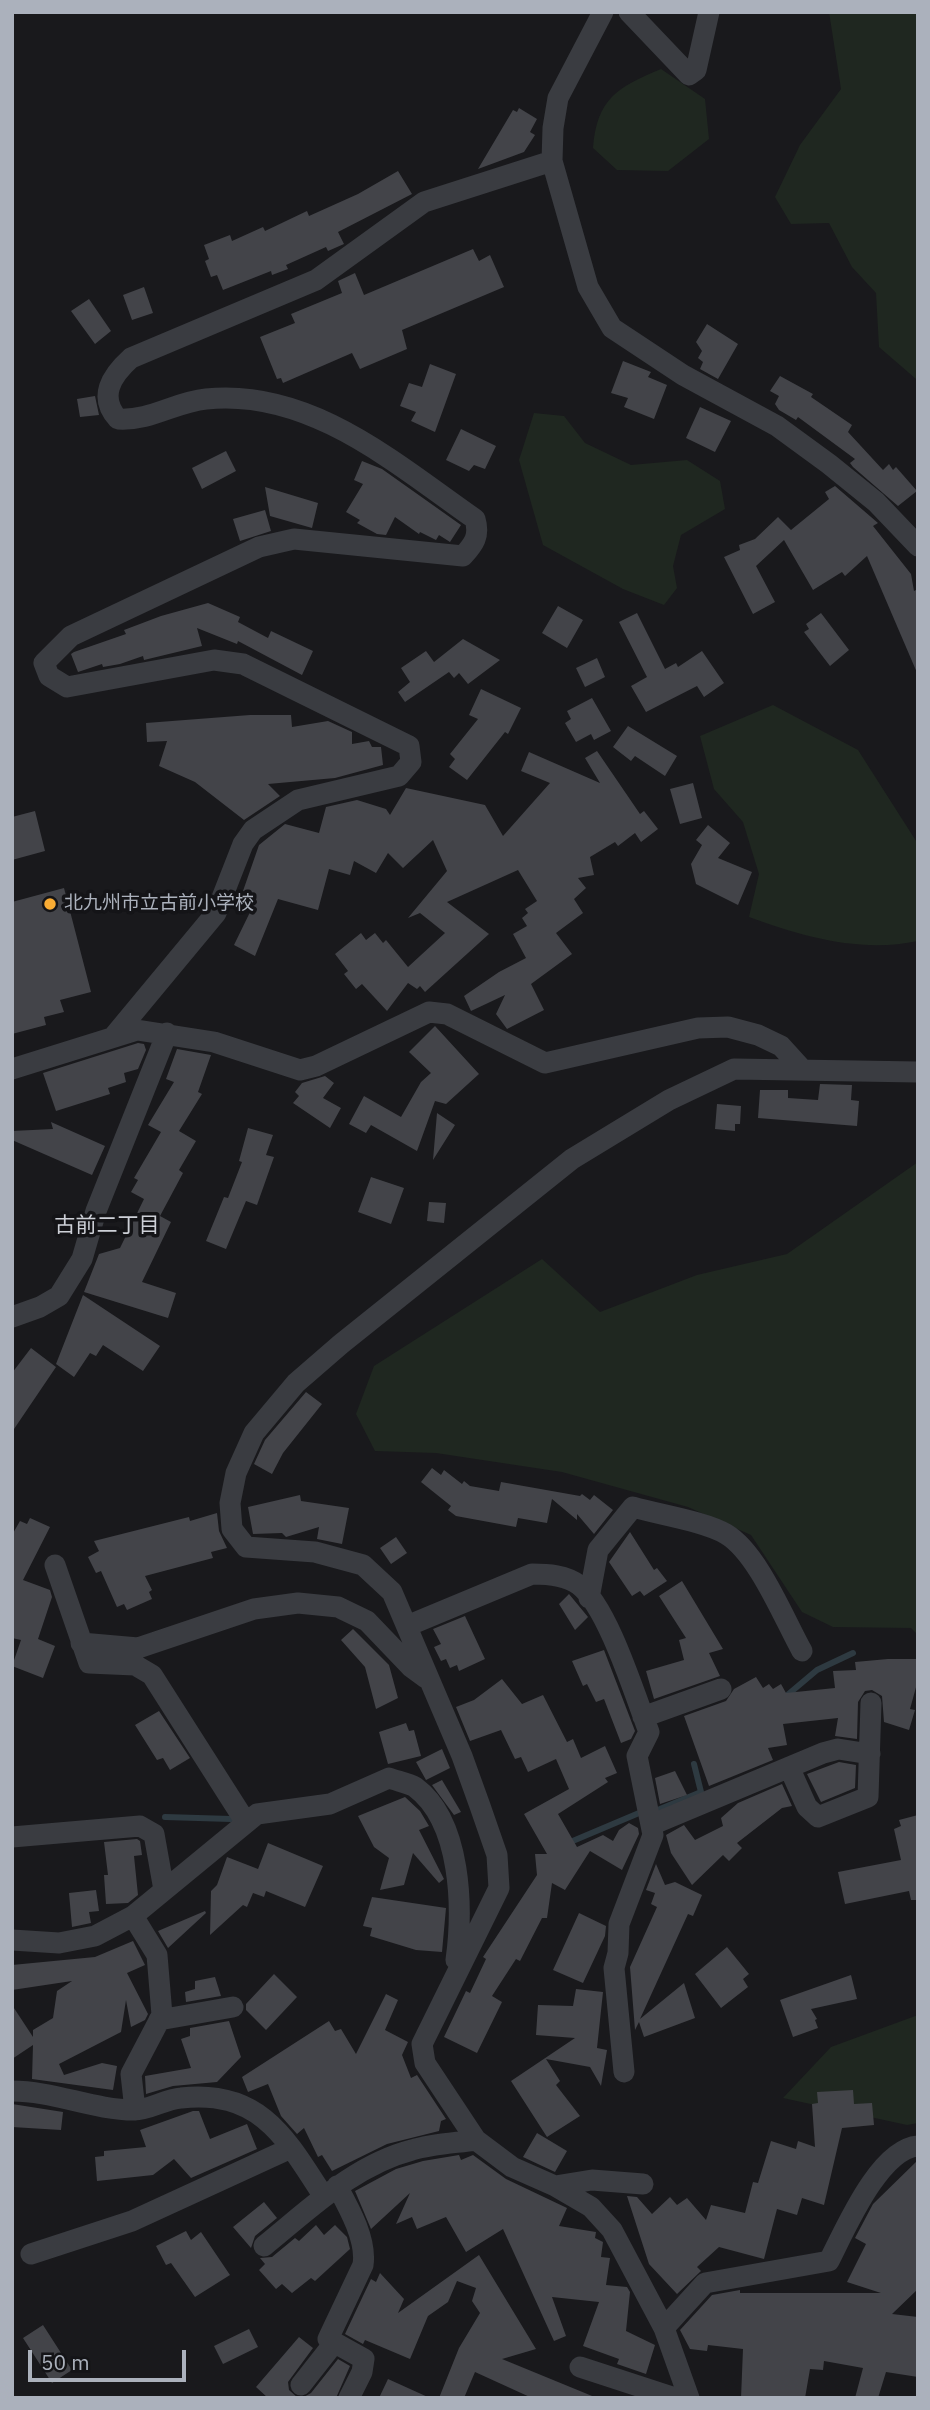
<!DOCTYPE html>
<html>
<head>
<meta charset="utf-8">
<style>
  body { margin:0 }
  #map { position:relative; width:930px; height:2410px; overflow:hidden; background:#19191c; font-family:"IBM Plex Sans",sans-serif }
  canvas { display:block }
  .frame { position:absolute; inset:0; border:14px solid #abb1bc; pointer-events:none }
  .scale { position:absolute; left:28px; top:2350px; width:158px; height:32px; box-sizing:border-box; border:4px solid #abb1bc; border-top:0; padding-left:9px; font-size:21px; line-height:24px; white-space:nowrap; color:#abb1bc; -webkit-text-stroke:5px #141417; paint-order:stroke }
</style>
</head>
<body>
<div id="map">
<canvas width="930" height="2410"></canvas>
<div class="frame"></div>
<div class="scale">50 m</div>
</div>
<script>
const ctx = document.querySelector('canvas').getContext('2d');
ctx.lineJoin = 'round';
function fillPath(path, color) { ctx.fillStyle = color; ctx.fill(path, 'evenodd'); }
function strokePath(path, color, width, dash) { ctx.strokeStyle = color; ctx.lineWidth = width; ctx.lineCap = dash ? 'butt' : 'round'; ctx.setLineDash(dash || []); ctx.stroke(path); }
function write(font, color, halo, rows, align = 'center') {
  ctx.font = font + ' "IBM Plex Sans","Noto Sans JP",sans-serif'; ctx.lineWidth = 7; ctx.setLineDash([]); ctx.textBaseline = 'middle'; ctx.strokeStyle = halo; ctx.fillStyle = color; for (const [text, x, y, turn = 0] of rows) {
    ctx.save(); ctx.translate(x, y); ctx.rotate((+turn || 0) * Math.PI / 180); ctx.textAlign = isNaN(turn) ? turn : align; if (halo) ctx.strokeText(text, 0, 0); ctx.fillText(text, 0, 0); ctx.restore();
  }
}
fillPath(new Path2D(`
  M829,12H918L916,379L879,347L876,293L852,267L829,223L791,224L775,197L800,145L841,89Z
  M661,69L705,99L709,139L668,171L617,170L593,148C597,98 618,87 661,69Z
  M534,413L564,416L585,443L631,465L687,460L720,481L725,509L681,535L673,566L677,588L664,605L623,589L543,545L519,460Z
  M773,705L858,750L918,844V941C861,953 803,937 749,917L759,874L743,822L714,789L700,736Z
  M918,1162V1635L911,1628L833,1627L802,1612L751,1535L688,1507L562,1472L436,1453L375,1451L356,1414L374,1366L542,1259L600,1312L697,1275L787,1254Z
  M918,2015V2123L907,2125L783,2098L831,2047Z`), '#1f2720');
strokePath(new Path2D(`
  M785,1697L817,1670L853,1653
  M660,1809L701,1792L694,1764
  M165,1817L231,1819
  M568,1843L639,1813`), '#2e3a41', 6);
fillPath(new Path2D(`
  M519,108L537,119L530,132L535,135L524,152L478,169L513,110L517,112Z
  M398,171L412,194L338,232L344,244L328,251L326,247L286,265L288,269L272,275L271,271L223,290L217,275L211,277L205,261L209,259L204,245L230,235L232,241L263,227L265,231L307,211L309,216L358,194Z
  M473,249L479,261L490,255L504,287L402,330L407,349L360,369L352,353L283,383L281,378L277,379L260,337L295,323L291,314L342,293L338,281L355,273L364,295Z
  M144,287L153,313L132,320L123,295Z
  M89,299L111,331L95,344L71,311Z
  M707,324L738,344L718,379L700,369L703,362L698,358L702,351L696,342Z
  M623,361L651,372L648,377L667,385L654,419L624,407L628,398L611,393Z
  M430,364L456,374L435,432L411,421L416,412L400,406L409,383L422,387Z
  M780,376L813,394L811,397L852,425L848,432L883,470L889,464L893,470L896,467L917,491L898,506L853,467L850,463L855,459L798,417L796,420L779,410L775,404L779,396L770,391Z
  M95,396L99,415L80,417L77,399Z
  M700,407L731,421L715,452L686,438Z
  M461,429L496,446L485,469L474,465L469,471L446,460Z
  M226,451L236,471L202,489L192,468Z
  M362,461L382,469L461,525L450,542L439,535L436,540L420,532L419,534L395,517L386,535L377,534L357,523L360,520L346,512L363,484L354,480Z
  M835,486L878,523L873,526L911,574L914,591L918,589V675L867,556L845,576L842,572L813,590L784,540L756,566L775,602L753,614L724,557L740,550L739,545L755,539L778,517L791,530L829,499L825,492Z
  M265,487L318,503L312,528L270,516Z
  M265,510L271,531L240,541L233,519Z
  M208,603L240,617L238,622L268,638L271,631L313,651L302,675L238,641L237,644L197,628L202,646L144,660L143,656L120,664L103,667L102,664L78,672L71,654L74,652L126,634L124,630L161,616Z
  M558,606L583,620L567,648L542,633Z
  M637,613L665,669L676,663L678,667L702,651L724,683L704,697L697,686L646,712L631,686L647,677L619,622Z
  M821,613L849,650L830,666L804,632L809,629L806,624Z
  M463,639L500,660L468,684L459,673L454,678L449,672L405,702L398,692L410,682L401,668L426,651L434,662Z
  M597,658L605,677L585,687L576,668Z
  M481,689L521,708L508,734L505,732L467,780L449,767L455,759L450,754L478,719L469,715Z
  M592,698L611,731L594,740L591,734L576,742L565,723L571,719L567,711Z
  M250,715H291L292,727L328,721L352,732V744L369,741L372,747H381L383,765L335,778L268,784L280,796L244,820L195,782L159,766L167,741L147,742L146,723Z
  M628,726L677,756L665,776L635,756L631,761L613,747Z
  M597,751L640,814L644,811L658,829L641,842L635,833L618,846L615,842L590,857L594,875L578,878L586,888L574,899L583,913L556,933L572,954L531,984L544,1010L507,1029L496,1014L505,995L471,1011L464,996L499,972L526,958L513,934L527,926L522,918L528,913L525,909L537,901L518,870L447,902L489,934L425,992L420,986L417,989L408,983L387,1011L362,984L356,989L344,974L348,971L335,954L361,933L366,940L375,933L383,943L386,940L408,967L445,933L420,913L408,918L447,871L433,840L403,868L388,853L376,873L354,861L350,875L329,869L318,910L278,899L255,956L234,945L253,906L243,903L246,892L243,891L259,845L285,824L319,833L326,807L357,800L386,809L390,815L406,788L485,805L503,836L550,783L521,771L529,752L600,783L585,758Z
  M693,783L702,818L680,824L670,789Z
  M35,811L45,851L12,860V817Z
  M708,825L730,843L718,858L752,872L738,905L696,884L691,864L702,845L696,840Z
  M64,888L91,992L60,1000L64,1012L44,1017L46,1025L12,1034V902Z
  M435,1026L479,1074L446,1104L435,1101L417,1151L371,1125L366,1133L349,1124L364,1096L401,1117L421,1082L431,1073L409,1052Z
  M138,1043L144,1044L146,1050L138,1069L124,1073L126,1082L108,1088L110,1094L56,1111L43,1073Z
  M177,1049L211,1055L198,1092L202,1094L179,1131L196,1141L179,1170L183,1173L160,1216L171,1222L142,1282L176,1293L168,1318L84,1292L99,1254L120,1248L144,1199L131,1192L138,1180L134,1178L161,1132L148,1125L174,1082L166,1079Z
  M325,1076L334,1083L323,1098L341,1108L330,1128L293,1103L299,1096L295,1092L302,1083Z
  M820,1084L852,1085L851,1100L859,1101L857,1126L758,1118L760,1090H788V1098L818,1100Z
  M717,1104L741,1106L740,1124H735V1131L715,1129Z
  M437,1113L455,1125L433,1160Z
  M51,1122L105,1146L92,1175L12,1140V1131L53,1129Z
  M248,1128L273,1135L266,1155L274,1157L257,1205L246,1201L226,1249L206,1241L224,1197L228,1198L242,1162L239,1161Z
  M371,1177L404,1188L391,1224L358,1212Z
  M429,1202L446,1203L444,1223L427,1221Z
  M83,1295L160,1346L143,1371L103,1345L96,1356L90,1353L74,1377L56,1364Z
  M31,1348L56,1367L12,1432V1373Z
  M306,1392L322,1404L283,1453L272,1474L254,1464L265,1440Z
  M432,1468L441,1475L444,1470L462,1484L464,1481L470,1486L499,1491L501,1482L580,1496L582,1494L590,1500L594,1495L613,1510L594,1534L577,1514V1520L552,1499L547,1523L518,1518L516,1527L456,1516L448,1510L451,1506L421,1482Z
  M300,1495L301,1501L349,1508L342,1544L317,1539L319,1527L286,1537L282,1533L253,1534L248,1507Z
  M217,1513L219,1531L227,1548L211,1552L213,1558L145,1576L152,1590L149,1592L152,1599L127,1610L124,1604L117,1607L101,1571L96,1573L88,1557L99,1551L94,1541L189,1517L190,1521Z
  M30,1518L50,1527L23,1580L50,1590L52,1597L38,1639L55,1646L43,1678L12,1666L21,1640L12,1638V1535L20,1521L27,1524Z
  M630,1532L654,1570L657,1568L667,1581L644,1596L640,1591L632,1596L609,1562Z
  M396,1537L407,1553L391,1564L380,1548Z
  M682,1581L723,1649L709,1653L720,1676L654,1699L646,1671L684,1660L679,1640L686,1638L659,1596Z
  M569,1594L588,1617L575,1630L559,1604Z
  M465,1616L485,1659L459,1671L457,1665L450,1668L446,1659L441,1661L434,1647L441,1644L433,1629Z
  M353,1629L389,1665L398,1698L376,1709L365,1667L341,1640Z
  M604,1650L635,1731L631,1739L621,1743L604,1699L596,1702L587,1684L583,1686L572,1661Z
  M888,1659H918V1680L910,1709L915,1710L909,1730L884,1722L882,1696L872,1690L865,1691L858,1702L857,1739L835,1736L838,1718L783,1724L787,1745L768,1748L773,1760L709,1786L684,1716L726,1701L734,1689L756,1677L763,1688L769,1684L773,1689L781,1684L786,1693L835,1688L833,1671L856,1670L855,1662Z
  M502,1679L522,1704L543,1695L567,1742L573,1739L581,1758L605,1746L617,1773L605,1778L608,1782L558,1814L577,1847L603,1835L613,1841L619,1830L629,1823L638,1828L639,1834L622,1870L590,1851L565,1890L552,1883L547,1918H542L520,1961L516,1959L492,1996L502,2002L477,2053L444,2037L466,1991L470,1993L486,1959L483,1957L537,1875L535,1854H547L524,1814L569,1789L556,1759L528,1772L521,1757L515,1759L501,1730L470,1741L456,1707L474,1700Z
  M159,1711L190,1758L170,1770L163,1758L157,1760L135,1725Z
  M406,1723L409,1731L414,1730L421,1756L388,1764L379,1732Z
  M442,1749L450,1768L426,1780L416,1762Z
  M839,1762L856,1765L855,1788L821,1802L807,1774Z
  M675,1771L687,1795L660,1804L655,1778Z
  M442,1780L461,1812L454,1815L432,1785Z
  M782,1784L792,1806L782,1808L737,1843L742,1848L729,1861L723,1855L692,1885L671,1853L666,1835L684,1825L695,1840L723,1826L721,1818L738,1803Z
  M405,1797L420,1811L429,1826L419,1830L444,1879L439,1883L413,1853L404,1885L380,1890L389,1858L374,1847L358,1816Z
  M918,1815V1900H911L909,1891L845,1904L838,1872L901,1860L894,1829L901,1826L899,1820Z
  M137,1839L140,1841L142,1855L134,1856L138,1895L128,1903L106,1904L104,1875H108L104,1842Z
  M268,1843L323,1866L305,1907L266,1891L264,1897L253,1893L247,1907L243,1905L210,1935L211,1891L217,1885L227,1857L258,1869Z
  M656,1864L665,1885L675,1882L702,1895L693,1916L688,1914L640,2019L684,1983L695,2018L644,2037L639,2022L635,2030L630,1967L657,1907L651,1904L655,1893L646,1890Z
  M96,1890L99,1911L89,1912L91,1923L72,1927L69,1893Z
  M372,1897L446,1908L442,1952L416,1950L370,1936L372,1928L363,1926Z
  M205,1911L206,1913L168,1948L158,1931Z
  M579,1913L606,1926L605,1936L583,1983L553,1970Z
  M133,1941L145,1965L127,1973L148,2014L145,2020L131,2027L126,2000L121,2032L59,2064L64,2075L102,2063L117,2066L113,2090L32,2079L33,2045L12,2059V2005L33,2037V2030L53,2018L57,1991L72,1981L12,1990V1965L95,1957Z
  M727,1947L749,1974L743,1979L748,1987L721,2008L695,1974Z
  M274,1974L297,1997L266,2030L246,2010V2004Z
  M851,1975L857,1999L811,2009L817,2019L815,2020L818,2028L793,2037L780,2000Z
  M215,1977L221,1996L186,2002L185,1992L195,1989V1981Z
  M576,1989L603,1992L597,2048L607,2050L601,2086L590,2067L546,2059L560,2081L556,2085L580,2116L547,2137L511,2081L575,2038L536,2035L538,2005L573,2006Z
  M386,1994L398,2000L385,2030L408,2042L402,2055L411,2078L417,2075L446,2119L441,2121L439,2131L387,2144L332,2171L322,2155L318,2157L304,2128L297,2134L281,2116L268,2084L248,2092L242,2077L329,2021L335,2031L341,2029L356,2054Z
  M229,2021L241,2057L217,2082L173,2086L146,2094L145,2076L191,2068L181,2039L190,2036V2028Z
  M853,2090L854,2104L872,2103L874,2125L842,2128L824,2205L802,2198L797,2215L777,2209L764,2259L719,2247L697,2267L701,2271L677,2294L649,2264L627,2196L637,2197L652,2214L670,2197L677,2205L687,2198L706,2220L711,2205L745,2213L753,2182L758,2183L771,2141L796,2149L798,2141L815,2147L812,2104L818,2103L817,2092Z
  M12,2104L63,2112L61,2130L12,2127Z
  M193,2111H199L210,2139L247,2124L257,2149L191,2178L174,2159L153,2175L97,2181L95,2157L104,2156V2151L146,2147L140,2130Z
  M537,2133L567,2151L555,2172L523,2157Z
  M459,2155L461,2160L473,2155L506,2179L567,2208L559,2226L596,2232L595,2238L603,2242L601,2257L610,2258L606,2285L627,2287L630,2292L626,2331L655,2345L646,2374L617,2364L619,2359L583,2346L599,2302L552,2297L566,2336L554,2341L503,2229L466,2252L446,2217L417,2229L412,2217L396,2224L410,2193L371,2229L355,2191L396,2169L423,2161Z
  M918,2160V2289L892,2314L918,2317V2377L886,2372L878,2398H855L863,2368L824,2361L823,2370L810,2369L805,2398H741L743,2349L708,2345L707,2351L690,2349L680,2330L712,2295L740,2290V2293H881L847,2282L866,2244L855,2238L873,2204Z
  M264,2202L277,2218L255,2236L251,2248L233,2227Z
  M316,2225L324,2235L335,2225L347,2237L350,2249L315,2281L311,2278L292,2293L282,2284L276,2289L259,2270L265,2264L260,2258L272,2257L295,2238L299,2241Z
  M186,2231L191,2240L201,2232L230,2275L195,2297L171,2263L166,2265L156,2246Z
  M479,2255L536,2349L502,2359L597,2398H532L475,2372L464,2398H439L459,2348L480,2313L472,2301L476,2288L457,2281L448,2302L428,2316L410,2359L365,2340L363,2344L345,2334L371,2279L376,2282L380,2273L404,2299L398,2313Z
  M43,2325L72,2370L52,2383L23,2338Z
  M249,2329L258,2347L223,2364L214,2346Z
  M299,2337L313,2348L288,2382L289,2390L298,2398H268L256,2387Z
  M338,2359L350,2366L336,2398H302L311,2393Z
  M388,2379L430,2398H379Z`), '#434449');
strokePath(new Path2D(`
  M603,12L558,98L553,128L552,161L588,287L612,328L683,375L777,426L829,464L876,502L918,546
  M629,12L689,75L696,70L709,12
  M114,1036L216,913L243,844L253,830L298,800L399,776L411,762L409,746L243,664L214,660L67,687L49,676L44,663L71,636L259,547L294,539L463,556C474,544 480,536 475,519C396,464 310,388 206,399C175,402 151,421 118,419C98,397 111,376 131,358L316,280L424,202L552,161
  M12,1069L137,1030L214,1042L300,1070L316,1066L429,1012L447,1014L545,1063L698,1028L728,1027L758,1035L781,1046L801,1068
  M12,1317L40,1307L59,1296L82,1259L96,1211L167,1033
  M55,1565L89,1663L135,1665L152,1675L245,1821
  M589,1598L598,1550L633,1507C660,1515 703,1521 726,1534C758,1553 784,1619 802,1651
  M407,1626L532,1574C548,1574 566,1575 579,1585C608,1607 635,1696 649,1732L637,1756L653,1835L619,1924L618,1953L614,1968L624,2072
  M81,1643L138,1648L254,1609L298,1603L338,1607L367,1621L411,1667L426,1678
  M643,1717L721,1689
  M789,1767L807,1807L818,1817L868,1797L871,1703
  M651,1825L823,1753L838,1749L870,1754
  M12,1837L140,1826L154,1834L164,1890
  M133,1916L157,1955L162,2015L131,2074L135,2110
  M12,1940L59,1943L95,1936L133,1916L257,1814L330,1804L389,1778C397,1781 409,1783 415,1787C462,1822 463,1909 456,1960
  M159,2020L233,2007
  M12,2091C53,2091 94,2110 134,2110C150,2110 165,2099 181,2098C260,2089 286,2138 324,2197
  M337,2186C349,2208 367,2240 363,2265L328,2339L364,2359L362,2372L349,2398
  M555,2186L592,2180L643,2184
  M264,2246C310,2209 354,2165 412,2150C432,2144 455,2143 476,2140
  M31,2254L132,2221L291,2148
  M664,2328L705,2283L829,2261C845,2230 879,2149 918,2146
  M580,2367L675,2398
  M301,2385L334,2343
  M689,2398L664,2328L612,2230L591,2207L555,2186L512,2167L476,2140L425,2063L422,2044L499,1888L497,1855L480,1806L462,1756L392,1592L363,1565L315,1552L246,1547L232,1529L230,1503L236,1473L254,1433L296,1383L341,1344L572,1159L669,1100L734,1069L918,1072`), '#3a3c41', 21);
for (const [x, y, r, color] of [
  [50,904,7,"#f9ac34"]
]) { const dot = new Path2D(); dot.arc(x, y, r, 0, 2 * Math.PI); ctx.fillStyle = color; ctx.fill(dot); strokePath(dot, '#141417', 2.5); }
write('19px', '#abb1bc', '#141417', [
  ["北九州市立古前小学校",64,904]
], 'left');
write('21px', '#cdd0d7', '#141417', [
  ["古前二丁目",107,1226]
]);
</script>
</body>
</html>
